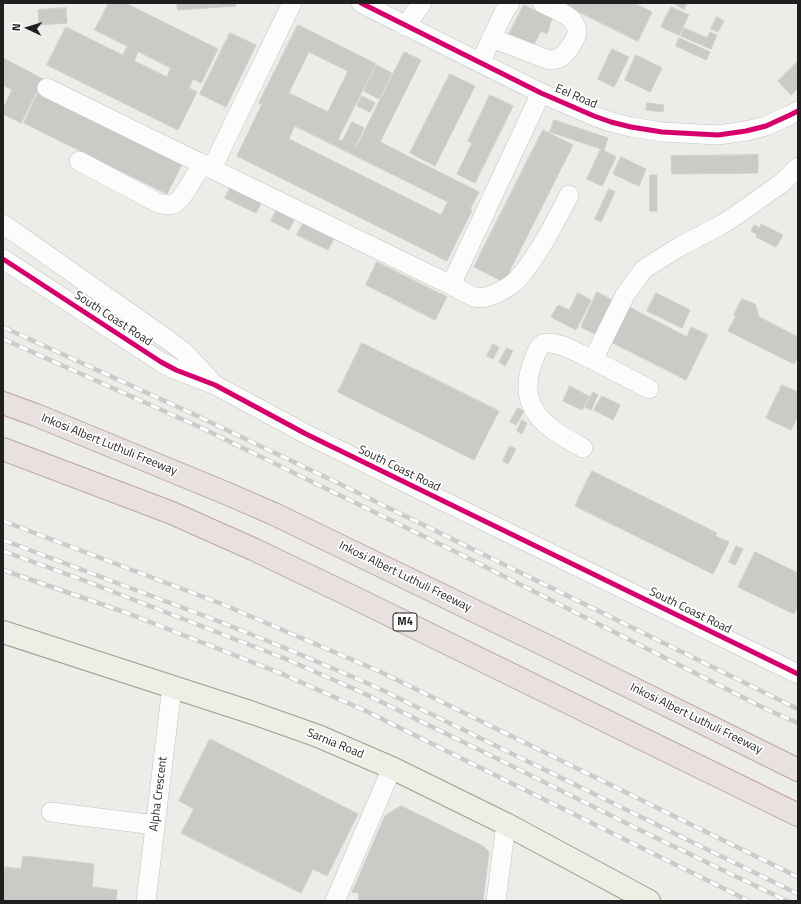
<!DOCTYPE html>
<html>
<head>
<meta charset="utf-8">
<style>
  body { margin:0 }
  #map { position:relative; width:801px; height:904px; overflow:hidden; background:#ecece8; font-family:"Titillium Web",sans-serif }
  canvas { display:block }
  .frame { position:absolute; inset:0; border:4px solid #1f1f1f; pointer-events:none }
  .north { position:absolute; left:8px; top:8px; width:40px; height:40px; -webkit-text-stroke:3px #fff; paint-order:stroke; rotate:274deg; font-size:11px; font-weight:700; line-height:16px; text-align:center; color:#1f1f1f }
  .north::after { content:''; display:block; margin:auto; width:14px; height:18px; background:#1f1f1f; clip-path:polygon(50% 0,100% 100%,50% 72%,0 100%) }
</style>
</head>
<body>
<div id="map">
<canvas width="801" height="904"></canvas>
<div class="frame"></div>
<div class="north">N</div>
</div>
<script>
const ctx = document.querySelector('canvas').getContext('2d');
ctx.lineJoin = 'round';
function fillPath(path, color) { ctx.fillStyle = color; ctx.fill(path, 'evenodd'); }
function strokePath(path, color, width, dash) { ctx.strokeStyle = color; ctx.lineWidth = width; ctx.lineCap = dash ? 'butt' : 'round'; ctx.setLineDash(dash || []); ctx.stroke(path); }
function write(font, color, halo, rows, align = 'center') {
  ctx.font = font + ' "Titillium Web",sans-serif'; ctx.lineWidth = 3.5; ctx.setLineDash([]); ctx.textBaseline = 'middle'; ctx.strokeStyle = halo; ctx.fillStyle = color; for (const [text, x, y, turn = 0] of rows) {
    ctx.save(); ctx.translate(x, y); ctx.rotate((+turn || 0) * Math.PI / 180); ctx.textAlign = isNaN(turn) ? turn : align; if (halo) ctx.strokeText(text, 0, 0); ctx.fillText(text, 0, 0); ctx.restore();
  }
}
const building = new Path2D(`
  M109,3H125L218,49L201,83L95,30Z
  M177,3H235L236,6L178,10Z
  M561,3H634L652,12L638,41Z
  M673,3H687L684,9Z
  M524,5L552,19L549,25L550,26L547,34L541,31L533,46L509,34Z
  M671,7L689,15L679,35L661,27Z
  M66,8L67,23L39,25L38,10Z
  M717,17L724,21L718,32L711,29Z
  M298,25L376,64L338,139L342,141L352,122L364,128L355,147L356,148L404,52L421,60L380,142L479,192L470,209L472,210L447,261L237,156L262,104L259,103ZM309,52L348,71L328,112L289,93ZM295,126L448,202L441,215L289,139Z
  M66,27L197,92L178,130L47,65Z
  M684,28L707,38L710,32L717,35L711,49L681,36Z
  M230,33L256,45L226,107L200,94Z
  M679,38L710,52L706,60L676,46Z
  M128,46L138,52L134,61L123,55Z
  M612,49L629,57L614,87L598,79Z
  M636,55L662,68L650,92L625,80Z
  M3,58L43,79L21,123L3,114V109L12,90L3,85Z
  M798,61V88L791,95L778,81Z
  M377,65L392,73L379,99L364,91Z
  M171,68L193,79L189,88L167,77Z
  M450,74L475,86L435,166L410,153Z
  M38,93L182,164L167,194L24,123Z
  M490,95L513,106L475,183L457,174L472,143L468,141Z
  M362,96L375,103L370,112L357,106Z
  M647,103L664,105L663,112L646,110Z
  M554,120L608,138L604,150L550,132Z
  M543,130L573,145L504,282L474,267Z
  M601,149L616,157L602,186L587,179Z
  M758,155V173L672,174L671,156Z
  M621,157L646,169L639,186L613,174Z
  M650,175H657V211H650Z
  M231,186L262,202L256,213L225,198Z
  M609,189L615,192L601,222L595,219Z
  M277,209L295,218L289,230L271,221Z
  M303,223L334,238L328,250L297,235Z
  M761,224L783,235L776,247L756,237L757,234L751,231L754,225L760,228Z
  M377,262L447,297L435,320L366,285Z
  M597,292L614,301L597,335L581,327Z
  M578,293L591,300L576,330L551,317L558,305L569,310Z
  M656,293L690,310L682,328L647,311Z
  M742,299L755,304L759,317L798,337V356L794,364L728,331L736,316L734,315Z
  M629,307L687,337L691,327L708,335L686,380L611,342Z
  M362,343L499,411L474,460L338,392Z
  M493,344L499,347L493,359L487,356Z
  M507,348L513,351L505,366L499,362Z
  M782,385L798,392V416L791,430L766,418Z
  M570,386L577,390L569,404L563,401Z
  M577,390L589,396L582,410L569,404Z
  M593,392L598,395L591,410L585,407Z
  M602,396L620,405L613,420L594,410Z
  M518,408L524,411L516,425L510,422Z
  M522,420L527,423L522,434L517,431Z
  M510,446L516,449L508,464L503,461Z
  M592,471L717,533L715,536L729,542L713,574L575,506Z
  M736,546L743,549L735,565L729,562Z
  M755,552L798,573V605L794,614L738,587Z
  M210,739L358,814L327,876L313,869L301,893L181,833L194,809L179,801Z
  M401,806L483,846L489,852L483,901H358L359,893L352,892L385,816Z
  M23,856L94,864L92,887L117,890L116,901H3V883L5,867L21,869Z`);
fillPath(building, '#cbcac7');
strokePath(building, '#cfceca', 1);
const minor = new Path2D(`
  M361,3L541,93L594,116L611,122L631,127L662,132L718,135L746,131L766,126L790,115L798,111
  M405,26L422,3
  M492,38L549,60C553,60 557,59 561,57C567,53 577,38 577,31C577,27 574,23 572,20C566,13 550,7 542,3
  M480,63L504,12L510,3
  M47,88L161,144L451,285L474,297C482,299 488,297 495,294C502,291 510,286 516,281C522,275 528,266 533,259C547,239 558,217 569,195
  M79,161L158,203C176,209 180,200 189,186C193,179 198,171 203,164
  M212,168L292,3
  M3,224L168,340L184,352L211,381
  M3,259L161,362L176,370L215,385L306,434L798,674
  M451,285L541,93
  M593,360L625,295L638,277L644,269L679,247L721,225L741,212L783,182L798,167
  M583,448C545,427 514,408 534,359C536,353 539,344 546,343C558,342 570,349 581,354C604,365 626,377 649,389
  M51,812L155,825
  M146,901L172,687
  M335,901L392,768
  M496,901L506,824`);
const major = new Path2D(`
  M3,632L253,713L318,736L392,768L506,824L649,901`);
const highway = new Path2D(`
  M3,403L36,415L228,494L274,514L547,646L798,770
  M3,449L172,513L253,549L353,597L798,815`);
strokePath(minor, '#c2c2c0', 20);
strokePath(major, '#a09d88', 24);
strokePath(highway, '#bea3a5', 24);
strokePath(minor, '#fcfcfc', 19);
strokePath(major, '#efeee6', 22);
strokePath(highway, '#e9e1e0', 22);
const rail = new Path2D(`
  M3,327L191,413L338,483L798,709
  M3,339L204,429L458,553L766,709L798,723
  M3,521L222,604L299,637L381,672L798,877
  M3,540L218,621L292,651L376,687L798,894
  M3,551L83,580L286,659L361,692L504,762L644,832L787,901
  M3,570L127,613L280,673L368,712L749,901`);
strokePath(rail, '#cbcbca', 4.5);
strokePath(rail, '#fff', 3, [9]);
strokePath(new Path2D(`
  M361,3L541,93L594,116L611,122L631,127L662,132L718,135L746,131L766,126L790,115L798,111
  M3,259L161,362L176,370L215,385L306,434L798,674`), '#d6006c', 5);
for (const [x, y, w] of [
  [405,622,24]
]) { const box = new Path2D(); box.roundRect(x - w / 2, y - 9, w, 18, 3); ctx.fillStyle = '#fff'; ctx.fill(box); strokePath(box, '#1f1f1f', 1); }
write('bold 11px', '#1f1f1f', null, [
  ["M4",405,622]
]);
write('12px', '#1f1f1f', '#fff', [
  ["Eel Road",576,97,23],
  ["South Coast Road",113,319,33],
  ["Inkosi Albert Luthuli Freeway",109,445,22],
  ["South Coast Road",399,469,26],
  ["Inkosi Albert Luthuli Freeway",405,577,26],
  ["South Coast Road",690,611,26],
  ["Inkosi Albert Luthuli Freeway",696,719,26],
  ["Sarnia Road",335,744,22],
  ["Alpha Crescent",159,794,-83]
]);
</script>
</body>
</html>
